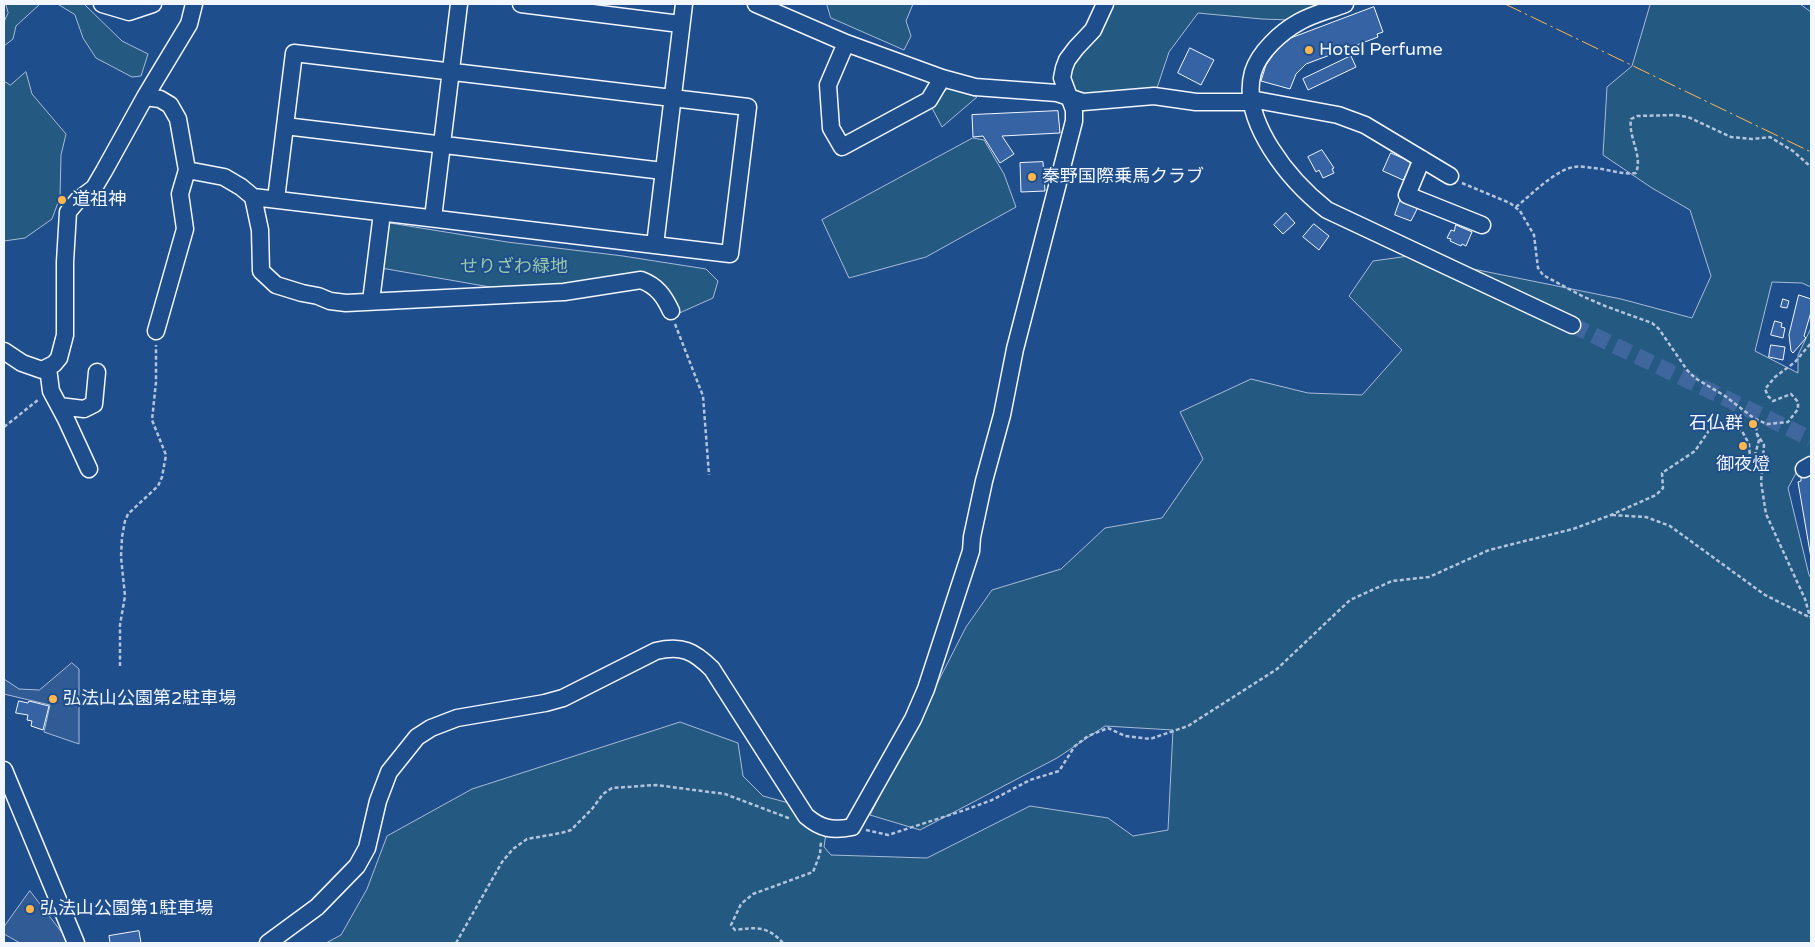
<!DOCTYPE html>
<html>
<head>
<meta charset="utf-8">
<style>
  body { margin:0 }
  #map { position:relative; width:1815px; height:947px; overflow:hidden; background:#1f4e8c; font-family:"Varela Round",sans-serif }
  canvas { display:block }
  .frame { position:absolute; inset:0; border:5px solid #f2f6ff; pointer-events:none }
</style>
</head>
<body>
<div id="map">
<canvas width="1815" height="947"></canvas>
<div class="frame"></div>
</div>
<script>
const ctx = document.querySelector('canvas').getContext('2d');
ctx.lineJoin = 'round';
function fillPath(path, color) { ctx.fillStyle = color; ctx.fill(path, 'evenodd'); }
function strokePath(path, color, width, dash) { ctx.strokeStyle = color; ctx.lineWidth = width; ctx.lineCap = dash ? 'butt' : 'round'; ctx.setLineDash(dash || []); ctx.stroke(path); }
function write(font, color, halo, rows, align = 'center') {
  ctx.font = font + ' "Varela Round","Noto Sans JP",sans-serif'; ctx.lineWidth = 4; ctx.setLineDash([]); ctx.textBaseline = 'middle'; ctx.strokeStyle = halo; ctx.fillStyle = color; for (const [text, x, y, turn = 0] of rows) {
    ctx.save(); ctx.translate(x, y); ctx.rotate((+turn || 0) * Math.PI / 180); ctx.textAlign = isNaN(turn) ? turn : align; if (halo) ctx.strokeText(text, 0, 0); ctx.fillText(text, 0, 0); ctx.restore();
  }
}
const green = new Path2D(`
  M6,4H40L16,26L13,39L4,46V22L8,13Z
  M58,4H84L122,41L148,54L141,76L132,77L96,58L83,38L75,15Z
  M827,4H913L906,21L911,36L904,50L831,18Z
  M1112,4H1328L1290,20L1262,19L1198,13L1169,52L1156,91L1078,94L1069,82C1072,53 1096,27 1112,4Z
  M1655,4H1800L1811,12V287L1802,283L1772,282L1755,351L1798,373V355L1811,328V459L1803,460L1788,488L1809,575L1811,578V943H326L341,935L367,889L387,836L472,789L680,722L738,743L743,776L763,796L800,806L827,827L824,847L831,855L927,858L1030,806L1108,818L1133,836L1168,830L1173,730L1105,726L1057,758L920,830L870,815L966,627L992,590L1061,569L1105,528L1162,518L1203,459L1180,412L1251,379L1308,393L1362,395L1402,350L1349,296L1373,261L1409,256L1621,299L1692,318L1711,276L1690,210L1652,188L1603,155L1607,87L1632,66L1650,5Z
  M26,72L32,94L66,134L61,155L60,197L52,219L25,238L4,241V81L10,85Z
  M948,88L977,97L942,127L931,106C938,100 941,93 948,88Z
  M973,138L984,140L1004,174L1016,207L926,257L849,278L822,220Z
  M390,223L507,242L623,256L706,269L718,281L713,298L675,315L655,283L513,291L381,268Z`);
fillPath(green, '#245a82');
strokePath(green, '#a8bbd7', 1);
const parking = new Path2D(`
  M72,663L79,669V744L44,732L50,705L4,694V679L19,689L39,690Z
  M30,891L63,934L67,943H20L4,934V927Z`);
fillPath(parking, '#305b95');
strokePath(parking, '#a8bbd7', 1);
const building = new Path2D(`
  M1374,7L1383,32L1377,34L1378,37L1306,64L1296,74L1290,89L1261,81L1266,65L1273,55L1281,46L1291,38Z
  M1190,48L1214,60L1201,85L1178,73Z
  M1351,56L1356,67L1308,90L1303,79Z
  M1058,111L1060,133L1002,136L1014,154L1000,163L983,136L973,137L972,115Z
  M1322,150L1334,168L1332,169L1334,173L1323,178L1319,170L1316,172L1308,157Z
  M1391,153L1411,162L1410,164L1412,165L1403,180L1383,171Z
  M1043,162L1045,191L1021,192L1020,163Z
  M1401,198L1419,205L1411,221L1395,215Z
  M1286,213L1295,223L1283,234L1274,225Z
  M1314,224L1329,236L1319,250L1303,237Z
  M1456,225L1472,232L1466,246L1462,244L1461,246L1450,241L1451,239L1447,238L1451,230L1454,231Z
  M1799,295L1811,299V312L1804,336L1806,338L1793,353L1791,351L1789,335Z
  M1783,299L1789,301L1787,308L1781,307Z
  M1775,321L1782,323L1781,327L1785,328L1783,338L1771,335Z
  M1771,345L1785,347L1783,360L1769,357Z
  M1811,476V558L1798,482L1801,481V478Z
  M19,701L28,703L29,701L49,706L43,730L31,726L32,721L27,720L28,715L16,713Z
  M139,931L141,943H110L109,936Z`);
fillPath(building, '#3563a3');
strokePath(building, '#f2f6ff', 1);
strokePath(new Path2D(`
  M1572,325L1811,439`), '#3f679d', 16, [16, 8]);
const minor = new Path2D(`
  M102,4L129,12L153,4
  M521,4L680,24
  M756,4L846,43L942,78L975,87L1057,93L1083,102L1154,96L1196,102H1252
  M1345,4C1330,10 1313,14 1299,22C1281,32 1259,52 1253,72C1239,121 1291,182 1327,210L1572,325
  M846,43L828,85L831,128L842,147L929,100L942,78
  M145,97L160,99L170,105L178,119L187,170L180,194L185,229L156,331
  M1251,99L1338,115L1365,125L1450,176
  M285,126L663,171
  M1422,159L1407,195L1482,225
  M187,170L224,177L241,187L253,197L260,230L261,271L276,285L302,293L318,296L330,301L346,303L564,292L641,280C657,286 664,296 671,311
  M253,197L730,254L748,107L294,53L276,199
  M433,218L459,4
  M655,245L684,4
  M371,301L382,213
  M4,351L22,363L42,370L54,364L59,358L65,335V262L68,212L78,200L94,188L104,171L145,97L189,24L194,4
  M48,368L51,391L66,419L89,469
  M59,406L84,409L94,404L97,372
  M1804,469L1811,465
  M4,770L76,943
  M268,943L317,907L357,866L367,848L378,801L389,772L417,737L431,728L457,718L545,703L563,698L656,651C682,645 694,651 712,669L806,816C821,829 833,831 852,827L913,719L926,689L971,551L972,537L984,481L1002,415L1015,349L1074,121V110L1062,78L1064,68L1067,60L1076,48L1093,30L1105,4`);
strokePath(minor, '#f2f6ff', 19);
strokePath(new Path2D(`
  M1462,183L1510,203L1520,211L1534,235L1538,268L1543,275L1582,296L1605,306L1652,323L1659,329L1687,370L1695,378L1725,396L1755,419L1767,424L1788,422L1798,409V402L1791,394L1773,401L1768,396L1765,389L1775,377L1795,362L1811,343
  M1516,207C1531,195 1555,170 1574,167C1579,166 1587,167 1593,168C1608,169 1621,175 1636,173C1643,155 1628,138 1631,119L1637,116L1675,115L1688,117L1731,137L1752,139L1770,137L1793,151L1811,167
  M675,324L703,396L709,475
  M1755,420L1757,434L1764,445L1761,482L1766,514L1805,599L1810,617
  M4,427L38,400
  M1612,515L1646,517L1670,526L1765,595L1811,618
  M120,666V625L125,596L121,557L122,537L125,521L128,514L158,486L162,477L166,455L152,420L156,382V345
  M866,830L888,835L965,810L992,800L1030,780L1059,771L1075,746L1088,736L1108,728L1125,736L1150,739L1188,726L1277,669L1350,600L1392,581L1429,577L1489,550L1573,529L1611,515L1656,495L1663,488L1662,473L1695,451L1710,429L1728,427L1742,431L1749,444L1750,458L1755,455L1759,440L1757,434
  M456,943L502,862L513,849L527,839L561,833L571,830L592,809L603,794L612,788L656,785L725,794L791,819
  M783,943C768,926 756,927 735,930L731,925L741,904L753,894L813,872L820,854L821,841`), '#b3c4dc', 2.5, [4, 2.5]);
strokePath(minor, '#1f4e8c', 16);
strokePath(new Path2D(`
  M1505,4L1811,152`), '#ffb74d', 1, [18, 4, 2.5, 4]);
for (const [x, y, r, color] of [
  [1309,50,5,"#ffb74d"],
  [1032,177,5,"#ffb74d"],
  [62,200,5,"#ffb74d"],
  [1753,424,5,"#ffb74d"],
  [1743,446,5,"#ffb74d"],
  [53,699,5,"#ffb74d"],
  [30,909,5,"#ffb74d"]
]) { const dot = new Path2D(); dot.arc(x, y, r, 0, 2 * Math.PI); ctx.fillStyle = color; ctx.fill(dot); strokePath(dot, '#1f4e8c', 2); }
write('18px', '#f2f6ff', '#1f4e8c', [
  ["Hotel Perfume",1319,50],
  ["秦野国際乗馬クラブ",1042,177],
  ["道祖神",72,200],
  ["石仏群",1743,424,"right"],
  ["御夜燈",1743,465,"center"],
  ["弘法山公園第2駐車場",63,699],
  ["弘法山公園第1駐車場",40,909]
], 'left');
write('18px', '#97c8a6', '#1f4e8c', [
  ["せりざわ緑地",514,267]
]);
</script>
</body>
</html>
